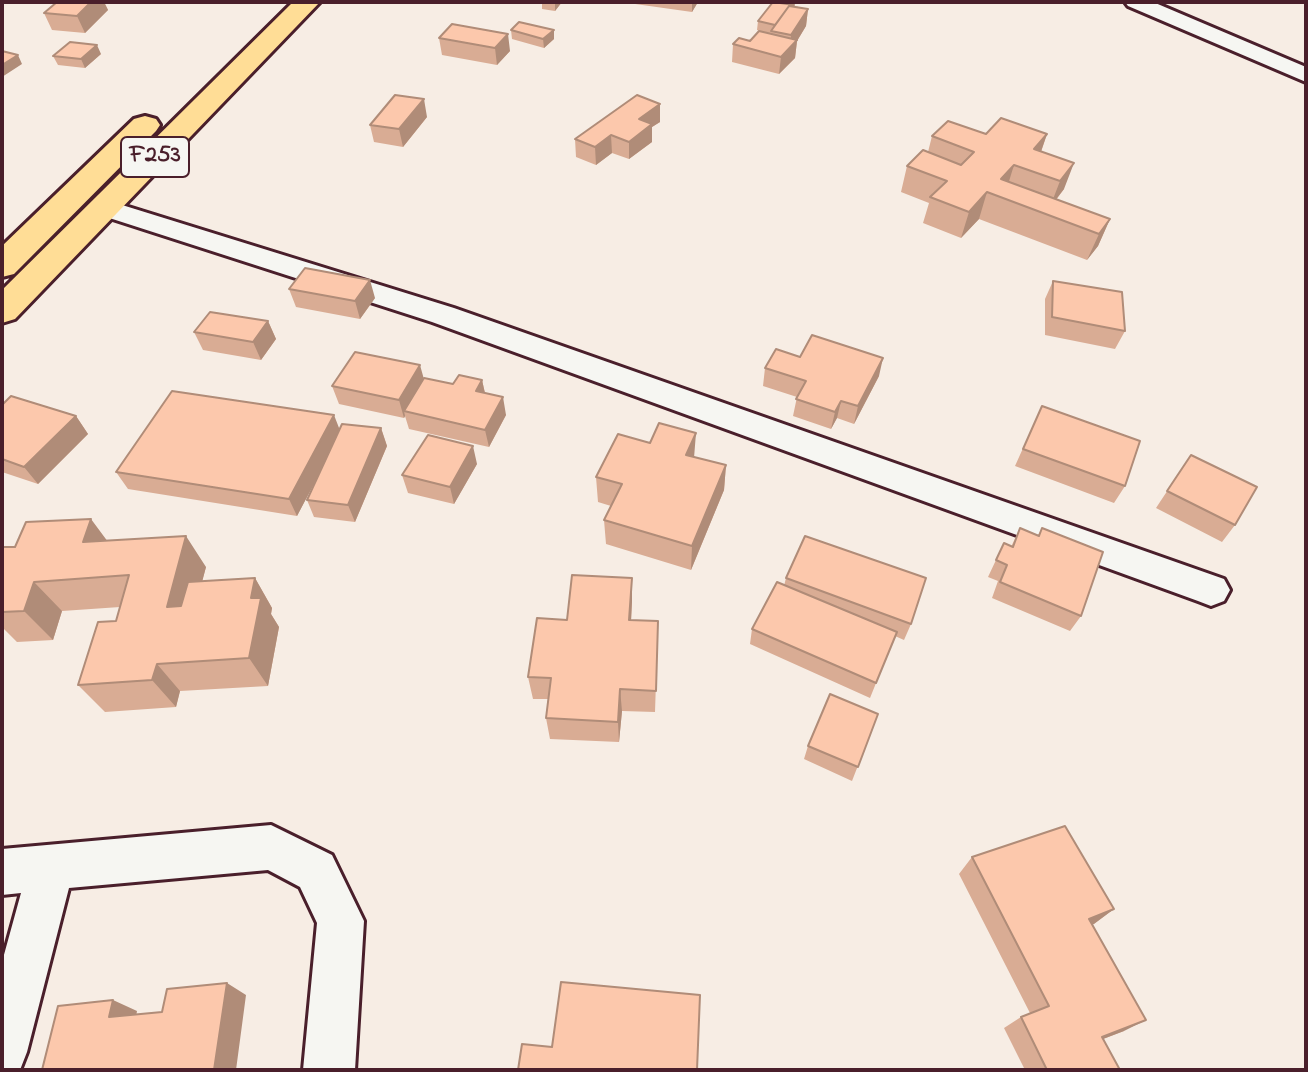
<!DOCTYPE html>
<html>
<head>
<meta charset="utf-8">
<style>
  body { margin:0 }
  #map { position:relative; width:1308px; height:1072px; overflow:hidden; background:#f7ede4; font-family:"Indie Flower",sans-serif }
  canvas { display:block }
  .frame { position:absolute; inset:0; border:4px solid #4a1f2b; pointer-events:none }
</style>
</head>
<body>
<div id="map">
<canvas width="1308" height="1072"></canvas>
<div class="frame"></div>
</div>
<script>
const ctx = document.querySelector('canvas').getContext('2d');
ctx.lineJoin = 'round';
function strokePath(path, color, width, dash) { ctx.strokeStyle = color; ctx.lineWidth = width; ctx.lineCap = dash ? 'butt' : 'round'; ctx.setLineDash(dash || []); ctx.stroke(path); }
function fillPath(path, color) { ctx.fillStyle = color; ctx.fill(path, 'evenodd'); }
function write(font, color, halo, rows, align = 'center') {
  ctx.font = font + ' "Indie Flower",sans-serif'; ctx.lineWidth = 8; ctx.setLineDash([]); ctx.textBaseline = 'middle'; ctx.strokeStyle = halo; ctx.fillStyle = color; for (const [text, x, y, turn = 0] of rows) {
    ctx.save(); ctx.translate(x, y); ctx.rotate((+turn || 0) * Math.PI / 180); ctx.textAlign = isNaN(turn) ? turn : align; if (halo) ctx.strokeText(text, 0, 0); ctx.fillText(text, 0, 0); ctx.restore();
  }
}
const minor = new Path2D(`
  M1125,2H1153L1306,67V82L1128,6Z
  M106,200L454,308L1224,579L1230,590L1224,601L1211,606L1198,601L432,322L97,214L93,208L97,202Z
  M271,825L332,855L364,921L355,1070H303L317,923L300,887L268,870L69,888L27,1052L20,1070H2V962L21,893L2,895V849Z`);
const primary = new Path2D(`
  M293,2H320L15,319L2,323V290Z
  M145,116L156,119L160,125L156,131L14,274L2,277V246L134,119Z`);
strokePath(minor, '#4a1f2b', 6);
strokePath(primary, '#4a1f2b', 6);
fillPath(minor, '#f6f6f2');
fillPath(primary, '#ffdd96');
fillPath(new Path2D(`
  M57,2H104L108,10L85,33L52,30L44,13Z
  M542,2H562L555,11L542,9Z
  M621,2H698L692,12Z
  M794,6L808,9L806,26L797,41L795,58L779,74L732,62L733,44L771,34L757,30L758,21Z
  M511,30L554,39L544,48L512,39Z
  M439,38L510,51L497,65L442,55Z
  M101,54L85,68L58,65L53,56Z
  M660,104V122L652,127V142L629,159L612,153L596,165L576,157L575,139Z
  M427,117L403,147L374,142L370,125Z
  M986,134H1047L1041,152L1064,189L1056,200L1110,219L1098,246L1087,260L979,219L961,238L923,223L929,203L901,192L907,166L928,152L932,136Z
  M1053,281L1125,331L1115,349L1045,335V299Z
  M289,289L375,298L360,319L296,307Z
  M268,321L276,339L261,360L203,350L194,332Z
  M765,368L879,376L854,424L837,418L831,429L793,416L797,397L763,386Z
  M424,379L453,384L482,380L485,393L506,415L489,447L409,429L405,416L404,418L339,404L332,386Z
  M2,405L76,416L88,434L38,484L2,472Z
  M1042,406L1125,486L1114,503L1015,466Z
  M381,428L387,446L355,522L314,517L307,500L315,481L297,516L128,489L116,472L340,430Z
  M1191,455L1235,525L1222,542L1156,508Z
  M694,457L726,465L724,490L691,570L606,544L604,520L611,506L598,502L596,477Z
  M477,464L454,504L408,493L402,475Z
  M1020,528L1038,535L1042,528L1081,616L1070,631L992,598L998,581L988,577L1004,543L1011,547Z
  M107,541L206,567L202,581L255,578L272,608L271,614L279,627L268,686L180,691L176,707L105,712L78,685L116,621L120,607L62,611L53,640L17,642L2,627V547Z
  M786,578L911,624L904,640L895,636L870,698L750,644L752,629L784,586Z
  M632,601L631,620L658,621L655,712L622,711L619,742L550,739L546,718L548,699H533L528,677L567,620Z
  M878,714L852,781L804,759L808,746Z
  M972,857L1114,909L1092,925L1124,1031L1103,1039L1120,1070H1025L1004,1028L1021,1017L1030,1013L959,874Z`), '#d9ac94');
fillPath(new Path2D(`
  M91,2H104L108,10L85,33L77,16Z
  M555,2H562L555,11Z
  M692,2H698L692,12Z
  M808,9L806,26L797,41L795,58L779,74L781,57L790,48L791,35Z
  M554,30V39L544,48L543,39Z
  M508,34L510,51L497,65L495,48Z
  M97,45L101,54L85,68L81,59Z
  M18,55L22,64L2,77V65Z
  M424,99L427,117L403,147L399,129Z
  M660,104V122L652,127V142L629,159V142L639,119Z
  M1047,134L1038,160L1034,149Z
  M611,135L612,153L596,165L595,147Z
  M1074,163L1064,189L1050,207L1060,181Z
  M1014,165L1006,191L1001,179Z
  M987,192L979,219L961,238L969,212Z
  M1110,219L1098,246L1087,260L1099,234Z
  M370,280L375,298L360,319L355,301Z
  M268,321L276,339L261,360L253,342Z
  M883,358L879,376L854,424L858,406Z
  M420,365L425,383L404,411L405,416L404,418L399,400Z
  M482,380L486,398L476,391Z
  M503,397L506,415L489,447L485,430Z
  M841,401L837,418L831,429L835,412Z
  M334,415L341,433L297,516L289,499Z
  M76,416L88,434L38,484L24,467Z
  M381,428L387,446L355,522L348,505Z
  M696,433L694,458L686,455Z
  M473,446L477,464L454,504L450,487Z
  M726,465L724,490L691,570L692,546Z
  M91,519L114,550L83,542Z
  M186,536L206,567L188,636L167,607Z
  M255,578L272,608L271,614L279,627L268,686L249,658L251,598Z
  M632,578V601L630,642L629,620Z
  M34,582L62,611L53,640L24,611Z
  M157,664L180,691L176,707L152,680Z
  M620,689L622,711L619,742L618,722Z
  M1114,909L1094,924L1070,933L1089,919Z
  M227,983L246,995L236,1070H214Z
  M113,1000L137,1011L134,1028L109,1017Z
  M1146,1020L1124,1031L1082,1047L1102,1037Z`), '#b08c78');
const building = new Path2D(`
  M57,2H91L77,16L44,13Z
  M773,2L794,5L789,6L775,25L758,21Z
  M789,6L808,9L791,35L771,31Z
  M519,22L554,30L543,39L511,30Z
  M452,24L508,34L495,48L439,38Z
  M759,31L797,40L781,57L733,44L739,38L750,41Z
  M70,42L97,45L81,59L53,56Z
  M2,51L18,55L2,65Z
  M395,95L424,99L399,129L370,125Z
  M637,95L660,104L639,119L652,124L629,142L611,135L595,147L575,139Z
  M1001,118L1047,134L1034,149L1074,163L1060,181L1014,165L1001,179L1110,219L1099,234L987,192L969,212L930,197L947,181L907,166L923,150L961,165L974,152L932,136L948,121L986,134Z
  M305,268L370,280L355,301L289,289Z
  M1053,281L1122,292L1125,331L1052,317Z
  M210,312L268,321L253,342L194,332Z
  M812,335L883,358L858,406L841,401L835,412L796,399L806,381L765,368L776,349L800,357Z
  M355,352L420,365L399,400L332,386Z
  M459,375L482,380L476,391L503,397L485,430L404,411L424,378L453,384Z
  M172,391L334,415L289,499L116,472Z
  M11,396L76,416L24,467L2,459V405Z
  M1042,406L1140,441L1125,486L1023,449Z
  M659,423L696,433L686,455L726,465L692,546L604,520L622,484L596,477L618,434L650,443Z
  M342,424L381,428L348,505L307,500Z
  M428,435L473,446L450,487L402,475Z
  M1191,455L1257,487L1235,525L1167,491Z
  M91,519L83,542L186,536L167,607L181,606L188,582L255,578L251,598H261L249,658L157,664L152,680L78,685L98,622L116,621L129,575L34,582L24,611L2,612V547H15L26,522Z
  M1020,528L1039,536L1042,528L1103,552L1081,616L1000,582L1007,565L996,560L1004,543L1013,547Z
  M805,536L926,578L911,624L786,578Z
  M572,575L632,578L629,620L658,621L656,691L620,689L618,722L546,718L551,678L528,677L537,618L567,620Z
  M777,582L897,632L876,683L752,629Z
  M830,694L878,714L858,767L808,746Z
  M1065,826L1114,909L1089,919L1146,1020L1102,1037L1120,1070H1047L1021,1017L1049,1006L972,857Z
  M561,982L700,995L697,1070H518L522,1044L552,1047Z
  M227,983L214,1070H42L58,1006L113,1000L109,1017L162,1012L167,989Z`);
fillPath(building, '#fcc8ac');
strokePath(building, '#b08c78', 2);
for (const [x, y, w] of [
  [155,157,68]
]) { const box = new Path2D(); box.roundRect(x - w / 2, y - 20, w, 40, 6); ctx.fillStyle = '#f6f6f2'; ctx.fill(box); strokePath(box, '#4a1f2b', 2); }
write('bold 24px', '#4a1f2b', null, [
  ["F253",155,157]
]);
</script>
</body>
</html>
